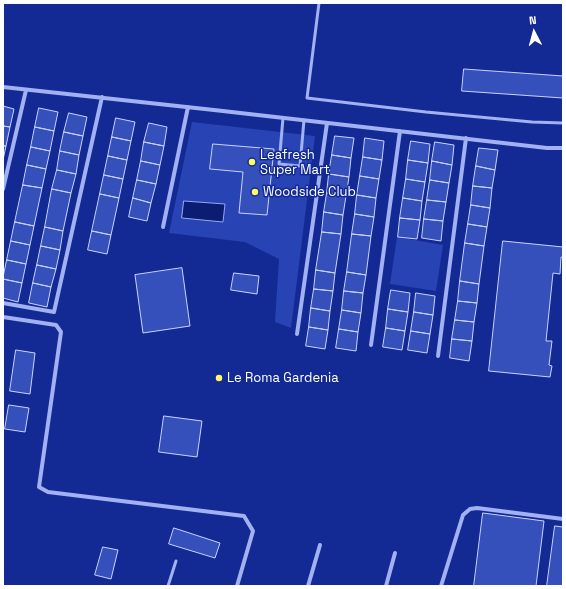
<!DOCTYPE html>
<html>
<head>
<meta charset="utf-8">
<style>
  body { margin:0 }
  #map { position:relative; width:566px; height:589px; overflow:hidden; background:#132a94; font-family:"Space Grotesk",sans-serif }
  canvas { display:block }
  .frame { position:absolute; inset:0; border:4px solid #fff; pointer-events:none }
  .north { position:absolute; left:514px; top:12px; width:40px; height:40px; -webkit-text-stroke:3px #132a94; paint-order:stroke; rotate:354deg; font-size:11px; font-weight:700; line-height:16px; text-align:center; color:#fff }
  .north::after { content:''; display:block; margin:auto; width:14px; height:18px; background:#fff; clip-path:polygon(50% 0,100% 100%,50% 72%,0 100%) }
</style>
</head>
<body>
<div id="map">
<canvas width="566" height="589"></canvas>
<div class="frame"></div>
<div class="north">N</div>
</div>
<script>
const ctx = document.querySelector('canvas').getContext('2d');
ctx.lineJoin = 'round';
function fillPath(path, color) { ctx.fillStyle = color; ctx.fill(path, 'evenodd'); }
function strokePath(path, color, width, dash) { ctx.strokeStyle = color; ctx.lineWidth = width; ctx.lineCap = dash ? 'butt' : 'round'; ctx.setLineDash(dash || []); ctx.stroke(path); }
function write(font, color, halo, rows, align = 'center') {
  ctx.font = font + ' "Space Grotesk",sans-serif'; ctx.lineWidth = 3; ctx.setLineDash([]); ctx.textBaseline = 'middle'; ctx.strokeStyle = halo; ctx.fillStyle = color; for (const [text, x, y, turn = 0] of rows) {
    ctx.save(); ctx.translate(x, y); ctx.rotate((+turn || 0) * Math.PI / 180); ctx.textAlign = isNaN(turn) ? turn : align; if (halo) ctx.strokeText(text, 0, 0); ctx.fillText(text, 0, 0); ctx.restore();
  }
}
fillPath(new Path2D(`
  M192,122L315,136L291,328L275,322L279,259L245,242L169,233ZM213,144L274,149L267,215L239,213L243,172L211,169Z
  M397,237L443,245L436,291L390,284Z`), '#2843b4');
const water = new Path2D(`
  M184,201L225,204L223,222L182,218Z`);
fillPath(water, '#0b1d70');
strokePath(water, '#93a8f6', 1);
const building = new Path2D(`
  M464,69L563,76V98L462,91Z
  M3,106L14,109L10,127L3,126Z
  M39,108L58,112L54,131L35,127Z
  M69,113L87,117L83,136L64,132Z
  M116,118L135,122L131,141L112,137Z
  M149,123L167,127L164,146L144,142Z
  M3,126L10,127L6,146H3Z
  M35,127L54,131L50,151L31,147Z
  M64,132L83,136L79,155L60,151Z
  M335,136L354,138L351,158L332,155Z
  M112,137L131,141L127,160L108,156Z
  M365,138L384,141L382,160L363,157Z
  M411,141L430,144L428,163L408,160Z
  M144,142L164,146L160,165L141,161Z
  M435,142L454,145L452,165L432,161Z
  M213,144L274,149L267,215L239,213L243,172L210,169Z
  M3,146H6L3,160Z
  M31,147L50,151L46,169L27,165Z
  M479,148L498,150L495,170L476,166Z
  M60,151L79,155L76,174L57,170Z
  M332,155L351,158L349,177L329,174Z
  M108,156L127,160L123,179L104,175Z
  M363,157L382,160L379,179L360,176Z
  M408,160L428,163L425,182L406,179Z
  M141,161L160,165L156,184L137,180Z
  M432,161L452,165L449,183L430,180Z
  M27,165L46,169L42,188L23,185Z
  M476,166L495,170L492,188L473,186Z
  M57,170L76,174L71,193L52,189Z
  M329,174L349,177L346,196L327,193Z
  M104,175L123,179L119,198L100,194Z
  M360,176L379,179L376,198L357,195Z
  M406,179L425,182L422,201L403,198Z
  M137,180L156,184L151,203L133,198Z
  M430,180L449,183L446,202L427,200Z
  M23,185L42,188L34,226L15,222Z
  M473,186L492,188L490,208L471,205Z
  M52,189L71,193L63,231L45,227Z
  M327,193L346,196L343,215L324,212Z
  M100,194L119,198L111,235L92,231Z
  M357,195L376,198L374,217L355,214Z
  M133,198L151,203L147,221L129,217Z
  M403,198L422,201L420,220L400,218Z
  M427,200L446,202L443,221L424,219Z
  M471,205L490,208L487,227L468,224Z
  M324,212L343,215L341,234L322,232Z
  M355,214L374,217L371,236L352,234Z
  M400,218L420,220L417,239L398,237Z
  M424,219L443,221L441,241L422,238Z
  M15,222L34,226L30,245L11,241Z
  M468,224L487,227L484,246L465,243Z
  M45,227L63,231L60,250L41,246Z
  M92,231L111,235L107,254L88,250Z
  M322,232L341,234L335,273L316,270Z
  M352,234L371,236L366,275L347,272Z
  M11,241L30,245L26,264L7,260Z
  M503,241L563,247V257H561L560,274L553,273L546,341H552L549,365L552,366L550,377L489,371Z
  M465,243L484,246L479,284L460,281Z
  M41,246L60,250L56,269L37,265Z
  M7,260L26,264L22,283L3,279Z
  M37,265L56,269L51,287L33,283Z
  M182,268L190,326L143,333L135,275Z
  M316,270L335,273L333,291L314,289Z
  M347,272L366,275L363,293L344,291Z
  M234,273L259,276L257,294L231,290Z
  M3,279L22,283L18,302L3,298Z
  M460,281L479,284L477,303L458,301Z
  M33,283L51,287L47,307L29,303Z
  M314,289L333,291L330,311L311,308Z
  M391,290L410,293L408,312L388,309Z
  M344,291L363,293L361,313L342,310Z
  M416,293L435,296L433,315L414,312Z
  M458,301L477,303L474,322L455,320Z
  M311,308L330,311L328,330L309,327Z
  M388,309L408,312L405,331L386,328Z
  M342,310L361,313L358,332L339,329Z
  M414,312L433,315L430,334L411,331Z
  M455,320L474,322L472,341L452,339Z
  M309,327L328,330L325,349L306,346Z
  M386,328L405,331L402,350L383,347Z
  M339,329L358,332L356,351L336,348Z
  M411,331L430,334L427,353L408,350Z
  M452,339L472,341L469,361L450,358Z
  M16,350L35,353L30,394L10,391Z
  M9,405L29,408L25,432L5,429Z
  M164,416L202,421L197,457L159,452Z
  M483,513L544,521L536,586H474Z
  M555,526L563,527V586H547Z
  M174,528L220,543L215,558L169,544Z
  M103,547L118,550L111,579L95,575Z`);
fillPath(building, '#3650bb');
strokePath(building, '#c9d3fd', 1);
strokePath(new Path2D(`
  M319,3L307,98L426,112L532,122L563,123
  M283,118L279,164L300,166L304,120
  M168,586L176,561`), '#a1b1f2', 3);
strokePath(new Path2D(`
  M3,87L214,110L547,148H563
  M3,189L26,90
  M163,227L188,107
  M3,303L54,312L102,97
  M3,317L56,325L61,332L39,487L48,492L244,516L253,531L237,586
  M297,334L327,123
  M371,345L400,131
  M438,356L466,138
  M308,586L320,545
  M386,586L395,553
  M441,586L463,515L470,509L477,508L563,519`), '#a1b1f2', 4);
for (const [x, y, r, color] of [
  [252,162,4,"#fffa63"],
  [255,192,4,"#fffa63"],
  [219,378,4,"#fffa63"]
]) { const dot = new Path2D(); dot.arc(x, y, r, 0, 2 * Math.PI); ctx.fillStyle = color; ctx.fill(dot); strokePath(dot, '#132a94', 1.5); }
write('13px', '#fff', '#132a94', [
  ["Leafresh",260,155],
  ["Super Mart",260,170],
  ["Woodside Club",263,192],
  ["Le Roma Gardenia",227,378]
], 'left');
</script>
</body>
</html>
